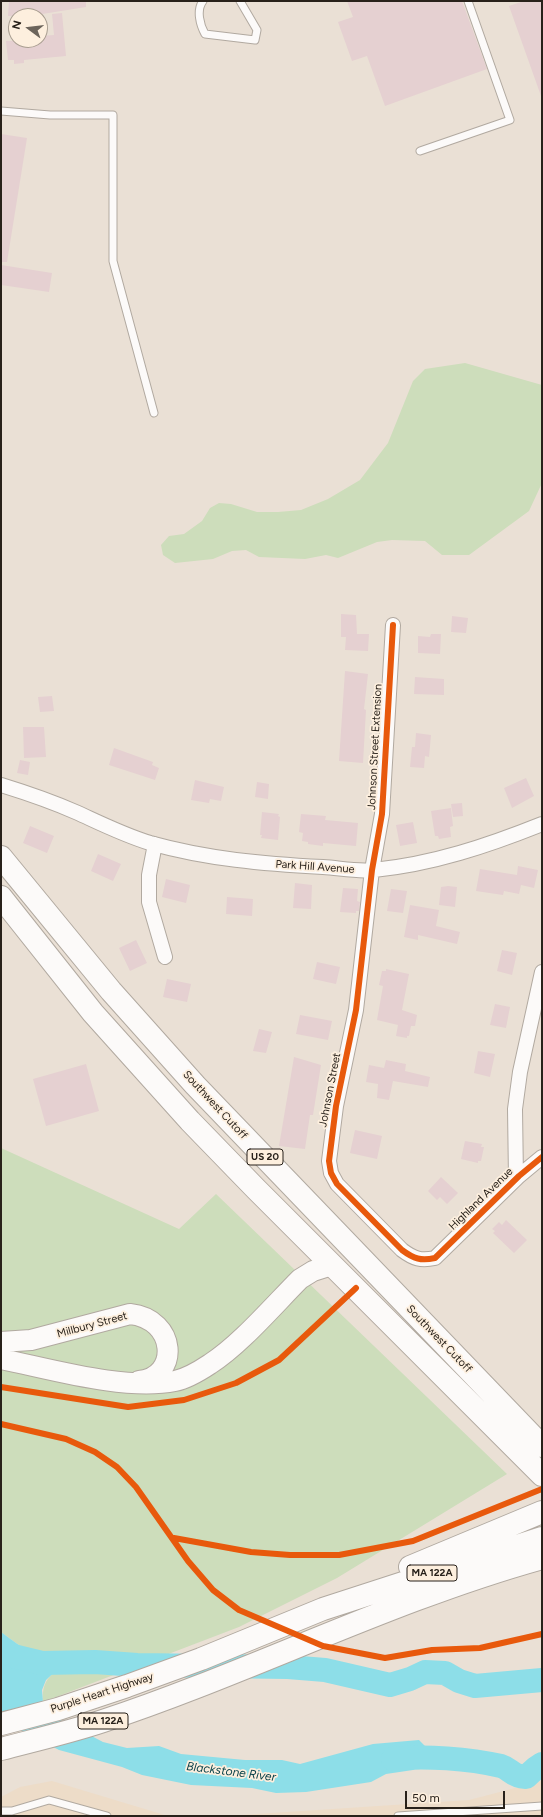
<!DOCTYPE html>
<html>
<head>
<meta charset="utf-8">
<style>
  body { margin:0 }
  #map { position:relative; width:543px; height:1817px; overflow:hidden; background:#eae0d5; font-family:Figtree,sans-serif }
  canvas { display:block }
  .frame { position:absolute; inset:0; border:2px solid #28211a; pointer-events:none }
  .north { position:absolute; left:8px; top:8px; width:40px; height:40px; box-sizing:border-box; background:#fdefde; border:1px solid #a89d90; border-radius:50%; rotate:285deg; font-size:11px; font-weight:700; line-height:16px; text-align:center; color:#28211a }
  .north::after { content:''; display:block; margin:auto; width:14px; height:18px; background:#6c645b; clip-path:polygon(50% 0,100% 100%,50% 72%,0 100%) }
  .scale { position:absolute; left:405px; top:1791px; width:100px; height:18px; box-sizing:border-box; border:2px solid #28211a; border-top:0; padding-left:5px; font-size:12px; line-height:14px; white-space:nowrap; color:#28211a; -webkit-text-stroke:3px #fdefde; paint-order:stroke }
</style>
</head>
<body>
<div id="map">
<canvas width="543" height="1817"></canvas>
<div class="frame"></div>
<div class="north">N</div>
<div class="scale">50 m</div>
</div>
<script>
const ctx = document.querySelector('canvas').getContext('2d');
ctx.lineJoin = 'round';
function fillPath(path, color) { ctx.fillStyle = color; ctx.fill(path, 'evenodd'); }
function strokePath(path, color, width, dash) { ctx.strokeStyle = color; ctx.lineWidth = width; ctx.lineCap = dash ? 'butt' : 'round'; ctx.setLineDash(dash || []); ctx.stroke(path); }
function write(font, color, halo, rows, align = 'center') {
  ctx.font = font + ' Figtree,sans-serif'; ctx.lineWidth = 3.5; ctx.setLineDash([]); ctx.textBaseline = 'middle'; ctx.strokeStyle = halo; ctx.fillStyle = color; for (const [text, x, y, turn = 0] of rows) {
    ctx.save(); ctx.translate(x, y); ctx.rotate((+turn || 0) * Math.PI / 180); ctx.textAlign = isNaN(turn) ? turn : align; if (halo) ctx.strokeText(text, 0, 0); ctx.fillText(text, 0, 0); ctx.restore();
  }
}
fillPath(new Path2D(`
  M52,1781L168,1816H1V1797L20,1787Z
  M542,1781V1816H226L469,1800Z`), '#eddcc8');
fillPath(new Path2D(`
  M465,363L542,385V483L529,511L469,555H442L425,541L392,540L377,542L338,558L326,555L305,559L259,557L246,550L232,551L213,559L175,563L163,555L161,545L169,536L184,534L202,521L210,508L219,503L231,504L257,512H278L301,510L328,499L360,480L388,443L413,381L425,369Z
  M1,1148L179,1229L216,1194L507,1474L337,1578L239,1627L43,1702C42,1685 46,1679 58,1669L55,1656C50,1652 40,1654 34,1652C22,1649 11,1639 1,1632Z`), '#cdddbb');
fillPath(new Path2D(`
  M1,1632C11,1639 22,1649 34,1652C40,1654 50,1652 55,1656L58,1669L46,1680L42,1690L43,1702L51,1715L103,1742L127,1748L159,1746L181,1754L245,1760H282L300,1764L373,1744L419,1740L425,1746L427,1752L423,1764L413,1770L386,1774L371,1782L306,1792L276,1793L252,1788L191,1785L142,1775L122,1767L59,1750L1,1720Z`), '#8ddee8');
strokePath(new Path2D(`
  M1,1649L13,1656L42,1663L95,1662L137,1665L288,1667L325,1670L390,1685L410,1679L425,1672L445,1673L459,1681L475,1686L542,1680
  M393,1759C424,1755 470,1759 501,1766C511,1769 511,1776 526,1777L536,1768L542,1764`), '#8ddee8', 24);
fillPath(new Path2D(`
  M9,1H86V7L30,16H8Z
  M347,1H462L487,69L385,106L367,56L352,61L338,22L353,17Z
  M524,1H542V95L541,96L509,6Z
  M62,13L66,56L24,60V63L14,64V60H8L6,41L40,40V36L54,35L52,14Z
  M1,134L27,138L7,262H1Z
  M1,265L52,273L49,292L1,285Z
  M341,614L356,615L357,634H369L368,651L345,650L346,637H341Z
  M452,616L468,618L466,633L451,632Z
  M431,634H441L440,654L418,653V636L430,637Z
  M345,671L368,674L364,709L366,710L363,763L339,761Z
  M415,677L444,679V695L414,694Z
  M52,696L54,711L40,712L38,697Z
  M23,727H44L46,757L24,758Z
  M416,733L431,735L429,757L425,756L424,768L410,767L412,747H415Z
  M114,748L153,762L152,765L159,768L155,780L109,765Z
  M20,760L30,762L28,775L17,773Z
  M526,778L534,796L512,808L504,788Z
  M195,780L224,787L221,801L210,799L209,803L191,800Z
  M257,782L269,784L268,799L255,797Z
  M462,803L463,816L453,817L451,804Z
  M451,808L453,826L450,827L451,837L439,839L438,836H435L431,811Z
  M262,812L279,814L278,816L280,817L278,840L261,838L262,835H260Z
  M301,814L326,816L325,820L358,823L356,846L323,843V846L308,844V842L302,841L303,833L299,832Z
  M413,822L417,843L400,846L396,825Z
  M30,826L54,836L47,853L23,843Z
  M98,854L121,864L113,881L91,871Z
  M518,866L538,870L534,888L521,885L519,894L504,891L503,895L476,891L480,869L517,875Z
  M166,879L190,885L186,903L162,897Z
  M295,883L312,885L311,909L293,908Z
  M448,886L457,887L455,907L439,905L441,887Z
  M343,888L358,889L357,901L360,902L359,911H356V913L340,912Z
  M391,889L407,891L403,913L387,911Z
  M227,897L253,899L252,916L226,914Z
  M410,905L439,910L436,926L460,932L457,944L418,935V940L404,937Z
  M136,940L147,963L130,971L119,948Z
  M502,950L517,953L512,975L497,971Z
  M317,962L340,967L336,984L313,979Z
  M386,969L409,974L402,1010L417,1015L415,1026H411L409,1036H407V1038L396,1036L398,1025L377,1020L383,986L379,985L382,971H386Z
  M167,979L191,984L187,1002L163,997Z
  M495,1004L510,1007L506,1028L490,1025Z
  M300,1015L332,1021L328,1040L296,1034Z
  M259,1029L272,1032L266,1053L253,1051Z
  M478,1051L495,1054L490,1077L474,1073Z
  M294,1057L321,1065L313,1115H310L305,1149L279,1146Z
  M386,1060L406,1064L405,1071L430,1077L428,1087L393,1081L389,1100L377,1098L378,1084L366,1082L369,1065L384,1068Z
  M86,1064L99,1111L46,1126L33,1079Z
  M355,1130L382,1136L377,1159L350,1153Z
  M465,1141L482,1144L481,1147H484L481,1161H478V1163L461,1159Z
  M441,1177L458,1193L447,1204L440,1197L437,1200L428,1191Z
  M506,1220L527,1240L514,1253L493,1233L495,1231L492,1229L499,1222L502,1225Z`), '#e5d0d1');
const service = new Path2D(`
  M203,1C196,10 200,25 205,34L255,40L257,30L240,1
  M1,111L50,115H113V261L154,413
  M420,151L510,120L468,1
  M1,1811H12L49,1800L107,1816
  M398,1816L542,1806`);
const minor = new Path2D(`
  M393,625L382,814L372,870L356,1010L336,1106L329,1161L331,1173L337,1184L402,1250C414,1259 421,1261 435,1258L519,1176L542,1157
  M1,785C27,793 53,802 78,813C102,824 124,835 150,843C207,859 264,864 323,867C340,868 356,872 374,870C433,864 487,846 542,824
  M155,844L149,875V902L165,957
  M516,1179L515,1109L520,1072L542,972`);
const secondary = new Path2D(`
  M1,1342L31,1340L130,1314C177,1319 180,1377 139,1381
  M1,1359C51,1369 125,1391 175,1381C185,1379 201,1370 210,1364C240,1345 274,1305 300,1279L313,1271L332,1265`);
const primary = new Path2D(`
  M1,857L111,991L195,1085L542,1446
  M1,897L93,1013L190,1121L256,1189L542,1475`);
const motorway = new Path2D(`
  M410,1567L542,1512
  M1,1724L58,1709L127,1686L201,1659L323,1609L542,1538
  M1,1749C35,1740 70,1732 103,1721C251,1672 391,1600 542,1558`);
strokePath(service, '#b1a9a0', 9);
strokePath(minor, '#b1a9a0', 16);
strokePath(secondary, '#b1a9a0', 22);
strokePath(primary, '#b1a9a0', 24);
strokePath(motorway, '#b1a9a0', 24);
strokePath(service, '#fcfaf9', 7);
strokePath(minor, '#fcfaf9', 14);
strokePath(secondary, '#fcfaf9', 20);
strokePath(primary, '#fcfaf9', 22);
strokePath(motorway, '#fcfaf9', 22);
strokePath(new Path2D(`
  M393,625L382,814L372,870L356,1010L336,1106L329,1161L331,1173L337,1184L402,1250C414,1259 421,1261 435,1258L519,1176L542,1157
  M1,1387L128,1407L184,1400L236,1383L279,1360L356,1288
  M1,1424L66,1439L95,1452L117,1467L136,1487L188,1561L213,1590L239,1610L323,1646L385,1658L432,1650L480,1648L542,1634
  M174,1538L251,1552L290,1555H339L413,1541L542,1489`), '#e8590c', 6);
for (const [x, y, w] of [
  [265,1157,36],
  [432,1573,50],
  [103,1721,50]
]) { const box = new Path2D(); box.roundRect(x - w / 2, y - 8, w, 16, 3); ctx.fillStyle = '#fdefde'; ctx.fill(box); strokePath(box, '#28211a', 1); }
write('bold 10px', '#28211a', null, [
  ["US 20",265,1157],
  ["MA 122A",432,1573],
  ["MA 122A",103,1721]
]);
write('11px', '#28211a', '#fdefde', [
  ["Johnson Street Extension",375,747,-87],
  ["Park Hill Avenue",315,867,4],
  ["Johnson Street",330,1090,-79],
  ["Southwest Cutoff",215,1105,47],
  ["Highland Avenue",481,1199,-44],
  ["Millbury Street",92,1325,-15],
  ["Southwest Cutoff",439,1339,46],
  ["Purple Heart Highway",102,1693,-18]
]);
write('italic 12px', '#0a424a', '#fdefde', [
  ["Blackstone River",231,1772,7]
]);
</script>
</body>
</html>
